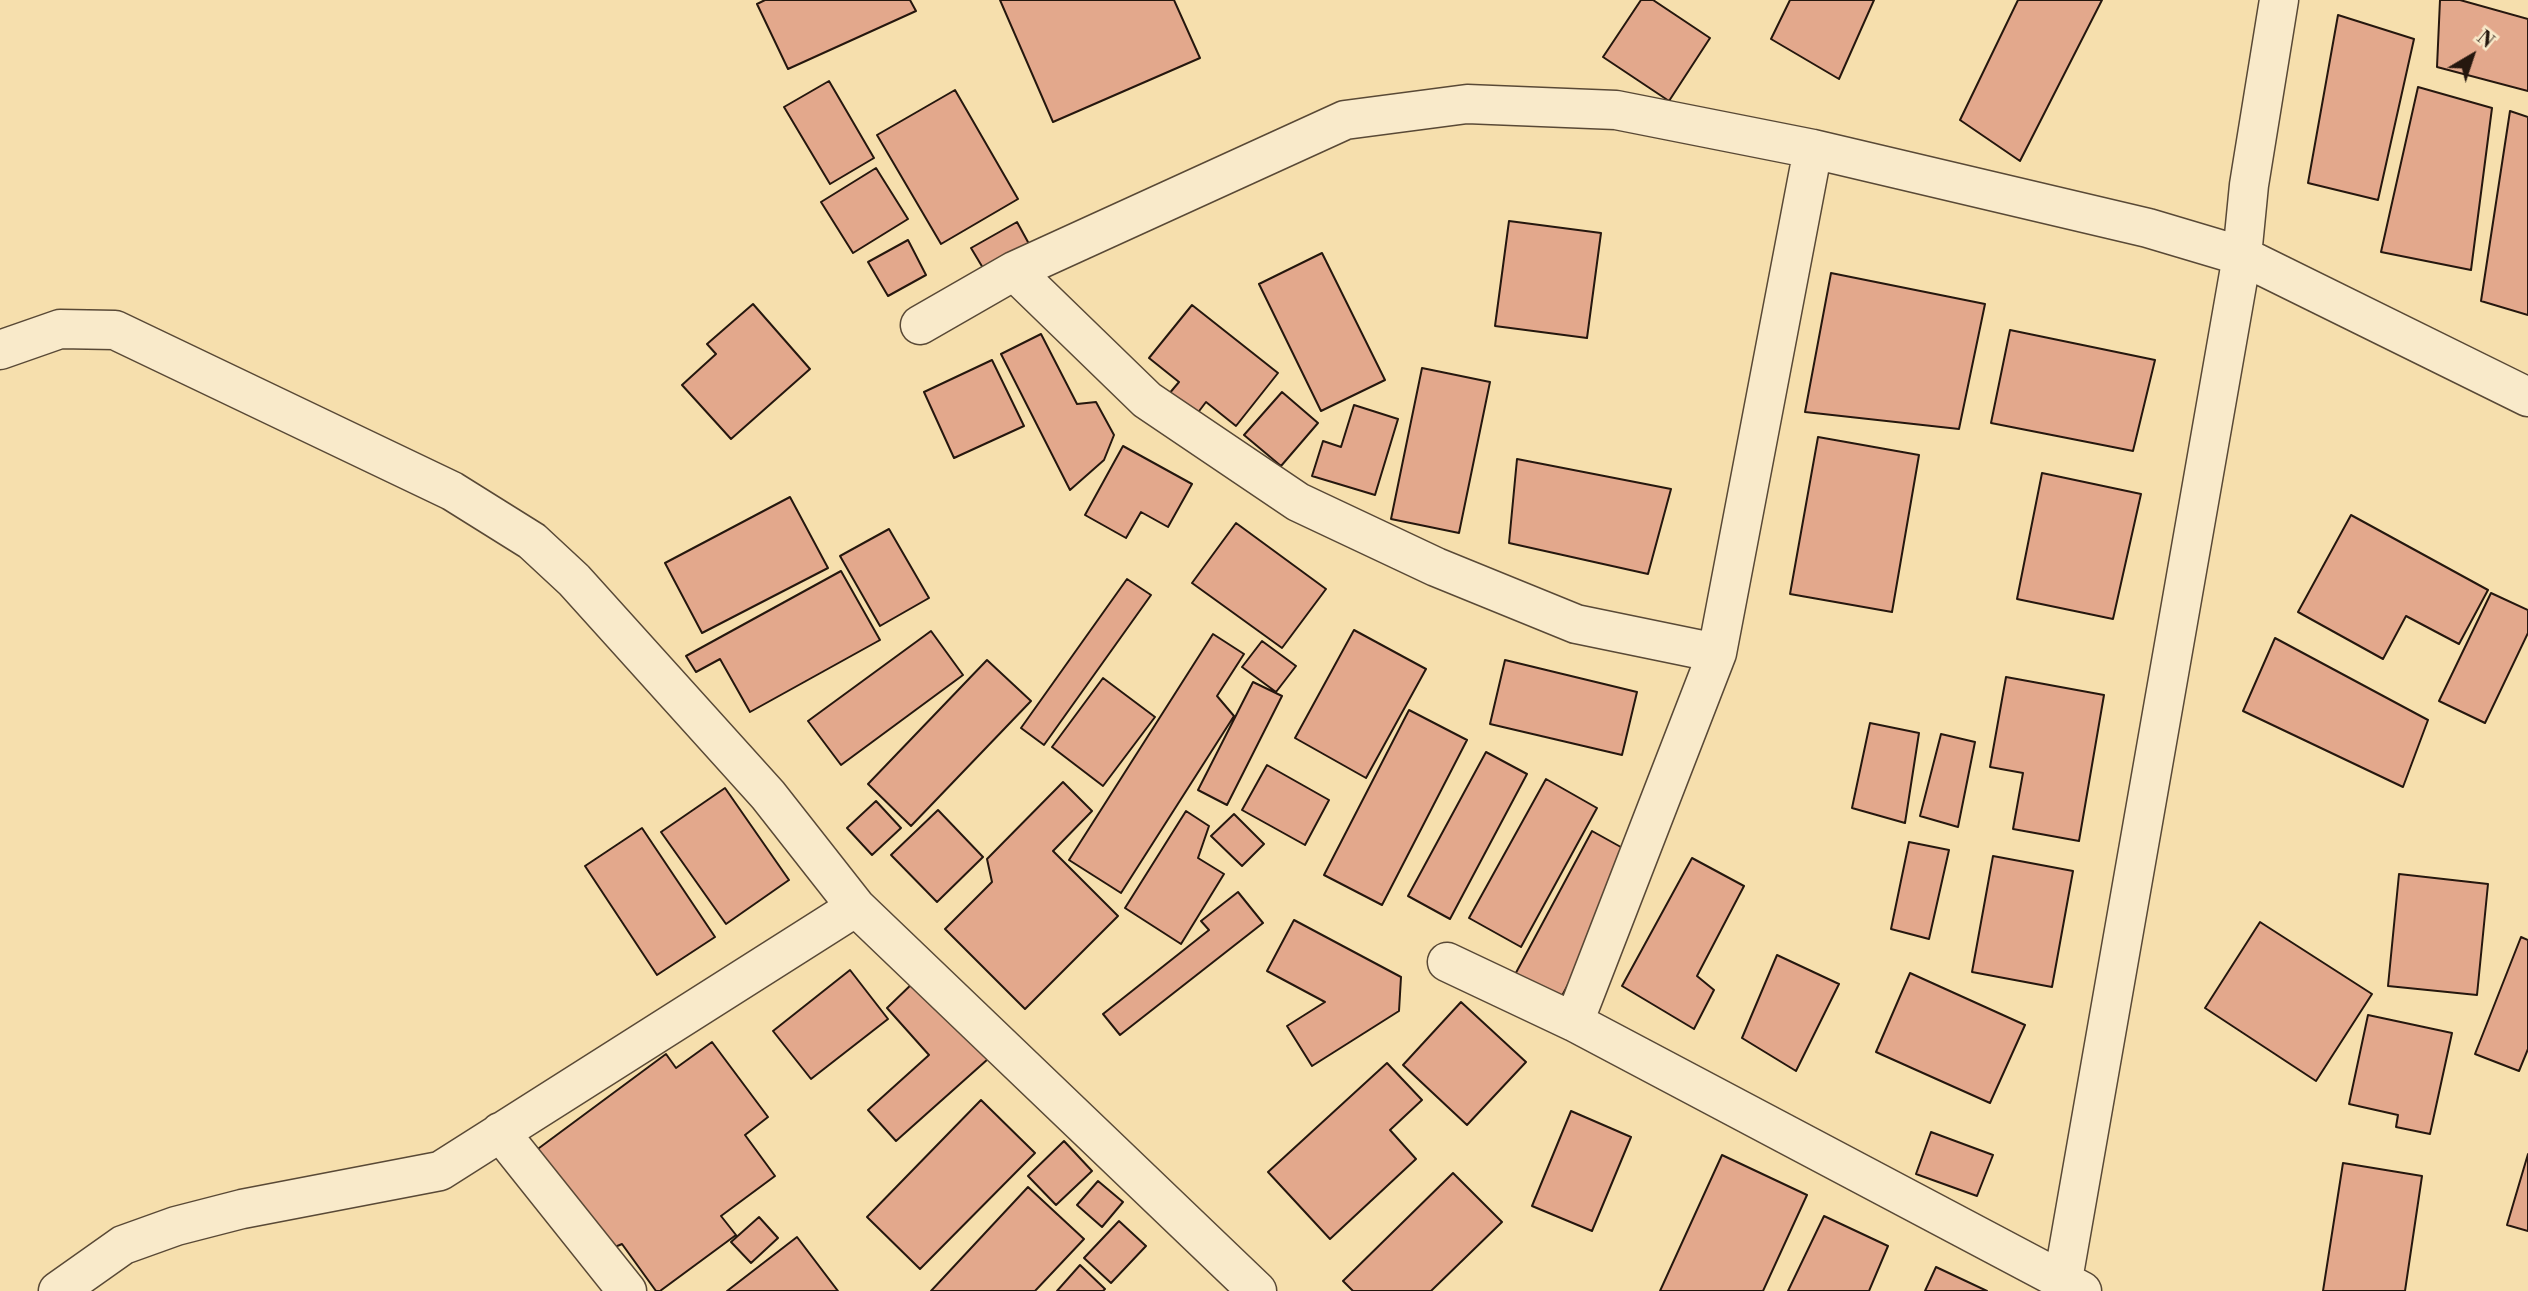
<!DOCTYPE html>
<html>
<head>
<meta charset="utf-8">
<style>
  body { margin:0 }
  #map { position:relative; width:2528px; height:1291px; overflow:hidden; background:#f6dfad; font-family:"Libre Bodoni",serif }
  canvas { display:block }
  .north { position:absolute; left:2437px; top:21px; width:70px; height:70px; -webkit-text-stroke:5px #f9eaca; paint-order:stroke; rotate:39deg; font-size:19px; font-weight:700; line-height:28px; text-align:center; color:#25170e }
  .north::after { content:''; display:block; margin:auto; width:24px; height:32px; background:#25170e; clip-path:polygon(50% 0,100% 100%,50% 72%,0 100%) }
</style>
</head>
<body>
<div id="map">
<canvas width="2528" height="1291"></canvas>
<div class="north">N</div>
</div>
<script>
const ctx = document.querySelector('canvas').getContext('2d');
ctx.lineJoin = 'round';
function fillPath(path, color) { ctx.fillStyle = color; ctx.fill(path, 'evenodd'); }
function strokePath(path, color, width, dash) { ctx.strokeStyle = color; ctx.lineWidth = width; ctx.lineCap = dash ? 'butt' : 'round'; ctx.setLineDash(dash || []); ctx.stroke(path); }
const building = new Path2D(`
  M765,0H910L916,11L788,69L757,4Z
  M1000,0H1174L1200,58L1053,122Z
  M1641,0H1653L1710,38L1669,101L1603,57Z
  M1790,0H1874L1839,79L1771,39Z
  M2018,0H2102L2020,161L1960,120Z
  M2440,0H2460L2528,19V91L2437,67Z
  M2338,15L2414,39L2378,200L2308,183Z
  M829,81L874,158L830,184L784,107Z
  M2418,87L2492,108L2471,270L2381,252Z
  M955,90L1018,199L941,244L877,135Z
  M2510,111L2528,117V315L2481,301Z
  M876,168L908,219L853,253L821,202Z
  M1509,221L1601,233L1587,338L1495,326Z
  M1017,222L1034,253L989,278L971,248Z
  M908,240L926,275L888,296L868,262Z
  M1322,253L1385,380L1321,411L1259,284Z
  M1831,273L1985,304L1959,429L1805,412Z
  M753,304L810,369L731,439L682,385L716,354L707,344Z
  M1192,305L1278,373L1236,426L1206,402L1190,423L1163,401L1179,382L1149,358Z
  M2010,330L2155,360L2133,451L1991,423Z
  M1041,334L1077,404L1096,402L1114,435L1104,460L1070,490L1001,354Z
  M992,360L1024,426L954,458L924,392Z
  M1422,368L1490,382L1459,533L1391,519Z
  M1282,392L1318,423L1281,466L1244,435Z
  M1354,405L1398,419L1375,495L1312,476L1323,441L1341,447Z
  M1818,437L1919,455L1892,612L1790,594Z
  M1123,446L1192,484L1168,527L1141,512L1126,538L1085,515Z
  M1517,459L1671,489L1648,574L1509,543Z
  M2042,473L2141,494L2113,619L2017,599Z
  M790,497L828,568L702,633L665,563Z
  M2351,515L2488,590L2459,644L2406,616L2383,659L2298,612Z
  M1236,523L1326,589L1282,648L1192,583Z
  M889,529L929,598L880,626L840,556Z
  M841,571L880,640L750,712L720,659L696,672L686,656Z
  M1127,579L1151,595L1044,745L1021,728Z
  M2491,593L2528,610V633L2485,723L2439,701Z
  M1354,630L1426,669L1366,778L1295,738Z
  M931,631L963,675L841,765L808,721Z
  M1213,634L1244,654L1217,696L1234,716L1121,893L1069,860Z
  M2275,638L2428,720L2403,787L2243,711Z
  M1262,641L1296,666L1276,692L1242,667Z
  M987,660L1031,701L911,826L868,784Z
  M1505,660L1637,692L1622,755L1490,724Z
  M2006,677L2104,695L2079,841L2013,829L2023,773L1990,767Z
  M1103,678L1155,717L1103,786L1052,747Z
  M1253,682L1282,696L1227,805L1198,790Z
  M1409,710L1467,740L1382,905L1324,875Z
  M1870,723L1919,733L1905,823L1852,808Z
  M1941,734L1975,742L1958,827L1920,816Z
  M1486,752L1527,774L1450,919L1408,896Z
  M1267,765L1329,800L1305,845L1242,810Z
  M1546,779L1597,808L1521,947L1469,918Z
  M1063,782L1092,811L1053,851L1118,916L1025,1009L945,929L992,882L987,859Z
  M725,788L789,880L726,924L661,832Z
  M876,801L901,828L872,855L847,828Z
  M938,810L983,857L937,902L891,855Z
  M1186,811L1209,826L1198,858L1224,874L1181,944L1125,908Z
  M1234,814L1264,844L1242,866L1211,836Z
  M642,828L715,937L657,975L585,866Z
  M1592,831L1637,856L1556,1007L1511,982Z
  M1909,842L1949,850L1929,939L1891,929Z
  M1993,856L2073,871L2052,987L1972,972Z
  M1692,858L1744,886L1697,976L1714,990L1694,1029L1622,986Z
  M2399,874L2488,884L2477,995L2388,986Z
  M1238,892L1263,923L1120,1035L1103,1014L1209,930L1201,921Z
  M1294,920L1401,977L1399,1011L1312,1066L1287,1026L1325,1002L1267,971Z
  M2260,922L2372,994L2316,1081L2205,1008Z
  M2521,937L2528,940V1049L2519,1071L2475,1054Z
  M1777,955L1839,984L1796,1071L1742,1038Z
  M850,970L888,1019L811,1079L773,1031Z
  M1910,973L2025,1025L1990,1103L1876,1052Z
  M916,980L988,1059L896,1141L868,1110L929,1055L887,1008Z
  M1461,1002L1526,1062L1467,1125L1403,1065Z
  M2368,1015L2452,1033L2430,1134L2396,1127L2398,1115L2349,1104Z
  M712,1042L768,1117L745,1135L775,1176L721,1216L736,1235L660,1291H656L622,1244L603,1252L531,1154L666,1054L676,1068Z
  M1387,1063L1422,1100L1390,1130L1416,1159L1330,1239L1268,1172Z
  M981,1100L1035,1153L920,1269L867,1217Z
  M1571,1111L1631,1137L1592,1231L1532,1206Z
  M1931,1132L1993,1155L1977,1196L1916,1174Z
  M1064,1141L1092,1171L1056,1205L1028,1176Z
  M2528,1154V1231L2507,1225Z
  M1722,1155L1807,1195L1763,1291H1660Z
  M2343,1163L2422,1176L2405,1291H2323Z
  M1453,1173L1502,1222L1431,1291H1353L1343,1281Z
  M1098,1181L1123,1202L1102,1227L1077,1205Z
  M1028,1187L1084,1239L1035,1291H931Z
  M1824,1216L1888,1246L1869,1291H1788Z
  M759,1217L778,1238L751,1263L731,1242Z
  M1119,1221L1146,1246L1111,1283L1084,1258Z
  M797,1237L838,1291H727Z
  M1080,1265L1105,1289L1103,1291H1057Z
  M1936,1267L1987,1291H1925Z`);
fillPath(building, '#e3a88c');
strokePath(building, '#25170e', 2);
const street = new Path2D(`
  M1014,271L1147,400L1298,502L1436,567L1576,624L1717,653
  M920,325L1014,271L1345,120L1467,104L1616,110L1813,149L2148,228L2242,256L2528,397
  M0,350L60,329L115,330L452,491L532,541L574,580L768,795L856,907L1257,1291
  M1447,962L1574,1022L2082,1291
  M1574,1022L1717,653L1813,149
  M500,1132L627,1291
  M58,1291L123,1245L176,1226L242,1209L440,1171L856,907
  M2061,1291L2242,256L2249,185L2279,0`);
strokePath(street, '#594936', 41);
strokePath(street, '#f9eaca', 38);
</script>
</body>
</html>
